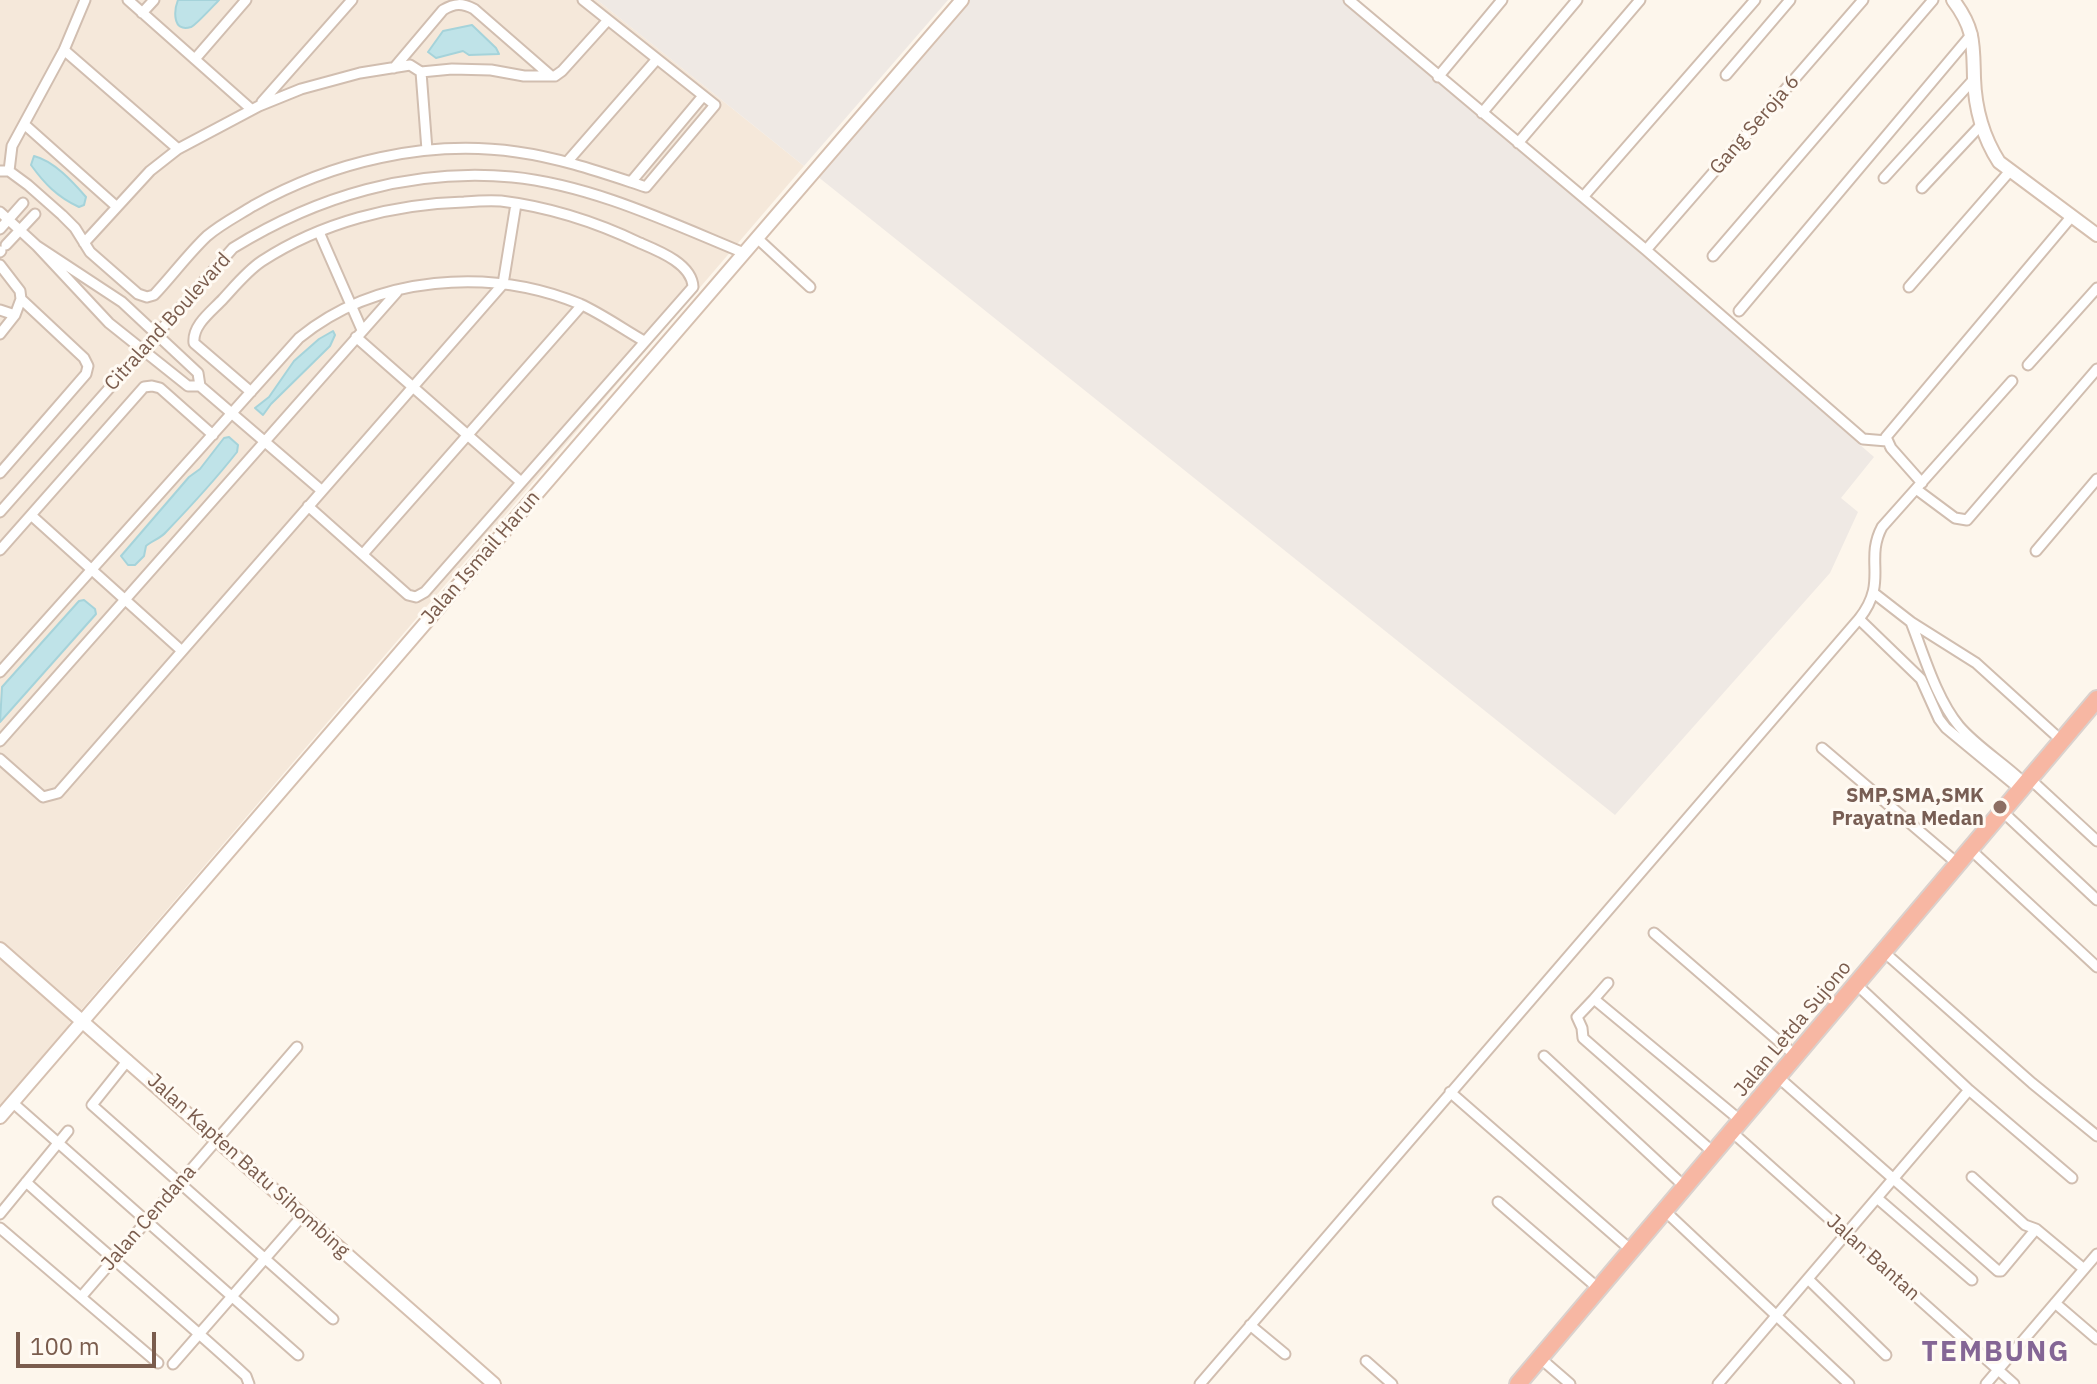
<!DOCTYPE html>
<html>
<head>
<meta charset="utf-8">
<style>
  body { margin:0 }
  #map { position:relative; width:2097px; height:1384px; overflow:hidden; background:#fdf6ec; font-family:"IBM Plex Sans",sans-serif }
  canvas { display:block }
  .scale { position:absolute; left:16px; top:1332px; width:140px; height:36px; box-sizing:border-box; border:4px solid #7a5c4d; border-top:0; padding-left:10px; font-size:24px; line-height:28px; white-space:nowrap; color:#7a5c4d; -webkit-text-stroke:6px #fffaf3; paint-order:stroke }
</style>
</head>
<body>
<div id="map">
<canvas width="2097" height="1384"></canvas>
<div class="scale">100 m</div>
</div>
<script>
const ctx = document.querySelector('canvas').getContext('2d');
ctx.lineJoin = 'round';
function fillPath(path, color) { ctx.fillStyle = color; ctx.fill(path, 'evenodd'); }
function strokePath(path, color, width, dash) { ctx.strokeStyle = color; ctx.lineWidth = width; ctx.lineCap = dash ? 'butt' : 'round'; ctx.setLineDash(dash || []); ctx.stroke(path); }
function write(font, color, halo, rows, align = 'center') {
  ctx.font = font + ' "IBM Plex Sans",sans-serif'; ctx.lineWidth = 6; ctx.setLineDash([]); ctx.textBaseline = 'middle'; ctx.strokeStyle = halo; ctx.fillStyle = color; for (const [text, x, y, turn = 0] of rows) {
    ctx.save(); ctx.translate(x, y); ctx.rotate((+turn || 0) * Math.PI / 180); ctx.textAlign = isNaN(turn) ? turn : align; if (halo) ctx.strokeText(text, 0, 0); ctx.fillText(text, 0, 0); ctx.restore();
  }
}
fillPath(new Path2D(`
  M0,0H597L804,166L69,1024L71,1033L0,1111Z`), '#f5e8da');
fillPath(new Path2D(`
  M597,0H948L804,166Z
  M970,0H1349L1874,457L1841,498L1858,512L1830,573L1615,815L817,176Z`), '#efe9e4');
const water = new Path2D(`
  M178,0H219C214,5 196,25 191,27C172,33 174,10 178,0Z
  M472,25L496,48L499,54L469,55L463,51L436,58L428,52L443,31Z
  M34,156C54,161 73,182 86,197L84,205L79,207C57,197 44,183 31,165Z
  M333,331L335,335L330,346L271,404L263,415L255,408L269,397L294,361L319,339Z
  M229,437L238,445L237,452C215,480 191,506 166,532C161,538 152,541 146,546L144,556L135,565H128L121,556L189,477L200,469L224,438Z
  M84,600L95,609L96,614L0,722L2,687L79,601Z`);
fillPath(water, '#bfe3e8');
strokePath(water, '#a5d3da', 2);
const street = new Path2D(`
  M128,0L251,109
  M1349,0L1646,250L1863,439L1887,441
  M142,13L154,0
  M64,50L178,149
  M195,59L246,0
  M394,68L443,10C455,3 462,3 474,9L551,76
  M421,72L427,150
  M1726,75L1790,0
  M1438,77L1502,0
  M262,102L352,0
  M1482,113L1577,0
  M24,124L117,207
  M1518,143L1640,0
  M567,162L657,59
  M0,171H9L28,185L62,215L75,228L90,252L138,294L147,297L154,295C172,276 188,254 207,236C221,224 237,216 253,206C331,162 427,139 517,152C561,158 603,173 646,187L715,105L583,0
  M9,171L12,146L64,50L85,0
  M1884,178L1974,79
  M631,182L703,96
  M1922,188L1981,125
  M1583,197L1755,0
  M0,212L37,246L109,323L188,386H200
  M0,229L23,203
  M319,232L362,330
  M757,238L810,287
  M84,243L150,171L178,149L259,106L301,89L360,73L410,65L421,72L452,69L491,70L524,76H555L562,71L608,20
  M6,245L35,214
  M37,246L122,302L198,373L200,386L321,490
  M1646,250L1863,0
  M0,252L1,251
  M1713,256L1933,0
  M0,265L20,291L21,299L84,358L88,366L86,374L0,473
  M1909,287L2010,171
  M0,310L15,315
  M1739,311L1972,34
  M0,334L15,315L21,299
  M356,337L521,482
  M2028,365L2097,288
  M251,392L194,343C192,325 212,311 223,299C235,286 247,271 262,261C322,222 394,204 464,202C476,201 489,200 501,201C550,207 596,222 640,243C659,251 692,264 693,287L425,592L416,597L408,595L308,506
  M1922,483L1891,448L1886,437L2072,216
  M1916,489L1955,518L1967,520L2097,369
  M0,512L233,248C317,196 412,168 512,177C592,185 671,223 744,253
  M31,515L182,651
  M0,550L144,387L152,386L160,388L213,435
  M2036,551L2097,479
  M363,554L582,305
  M1875,594L1911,622L1976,663L2062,741
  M1859,619L1921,679L1939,719L1946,728L2021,790
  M1911,622C1924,655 1936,698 1959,726C1976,746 2002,762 2021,780
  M0,672L299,338C376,275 490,267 580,304C602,314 623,329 644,341
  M0,741L397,292
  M1822,748L1958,864
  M0,759L43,797L58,793L503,284L516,204
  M2030,779L2097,841
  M2003,812L2097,900
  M1971,850L2097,967
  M1654,933L1796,1056
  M1884,952L2032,1083L2097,1136
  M1608,983L1594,999L1741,1121
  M1857,985L1969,1090L2072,1178
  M1594,999L1577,1017L1582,1028L1583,1038L1714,1153
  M1544,1056L1685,1187
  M128,1060L92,1105L333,1319
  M1778,1077L1998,1271H2001L2036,1229
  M1450,1092L1631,1250
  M12,1102L298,1355
  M1732,1132L2014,1384
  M1972,1177L2025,1225L2036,1229L2084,1269
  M26,1182C99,1248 174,1310 246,1376L249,1384
  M1877,1198L1972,1280
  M1498,1202L1599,1289
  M1665,1211L1849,1384
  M0,1214L68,1131
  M0,1228L158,1363
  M1808,1279L1886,1355
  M81,1297L297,1047
  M2055,1303L2097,1339
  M1250,1325L1285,1354
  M1540,1358L1570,1384
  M1366,1361L1392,1384
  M173,1364L303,1215
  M1200,1384L1859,619C1889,581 1864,561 1882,527L2012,381
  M1718,1384L1969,1090
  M1986,1384L2097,1254`);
const secondary = new Path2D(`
  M1953,0C1975,29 1973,44 1974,78C1975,108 1983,137 1999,162L2097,235
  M0,949L494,1384
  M0,1117L962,0`);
const highway = new Path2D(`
  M1518,1384L2097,699`);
strokePath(street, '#d1beb0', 13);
strokePath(secondary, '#d6c0b0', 16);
strokePath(highway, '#dad1cd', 20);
strokePath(street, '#fff', 9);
strokePath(secondary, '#fff', 12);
strokePath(highway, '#f7b7a3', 16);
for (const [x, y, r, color] of [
  [2000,807,8,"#8d6e63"]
]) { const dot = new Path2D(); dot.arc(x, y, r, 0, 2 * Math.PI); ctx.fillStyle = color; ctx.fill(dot); strokePath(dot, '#fffaf3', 3); }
write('20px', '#7a5c4d', '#fffaf3', [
  ["Gang Seroja 6",1755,125,-49],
  ["Citraland Boulevard",168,322,-48],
  ["Jalan Ismail Harun",481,558,-49],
  ["Jalan Letda Sujono",1793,1029,-50],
  ["Jalan Kapten Batu Sihombing",248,1166,42],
  ["Jalan Cendana",149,1218,-49],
  ["Jalan Bantan",1873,1258,42]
]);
write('bold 20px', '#785e54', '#fffaf3', [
  ["SMP,SMA,SMK",1984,796],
  ["Prayatna Medan",1984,819]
], 'right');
ctx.letterSpacing = '2px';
write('bold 28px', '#846695', '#fffaf3', [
  ["TEMBUNG",1996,1353]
]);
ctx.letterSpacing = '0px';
</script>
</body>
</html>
